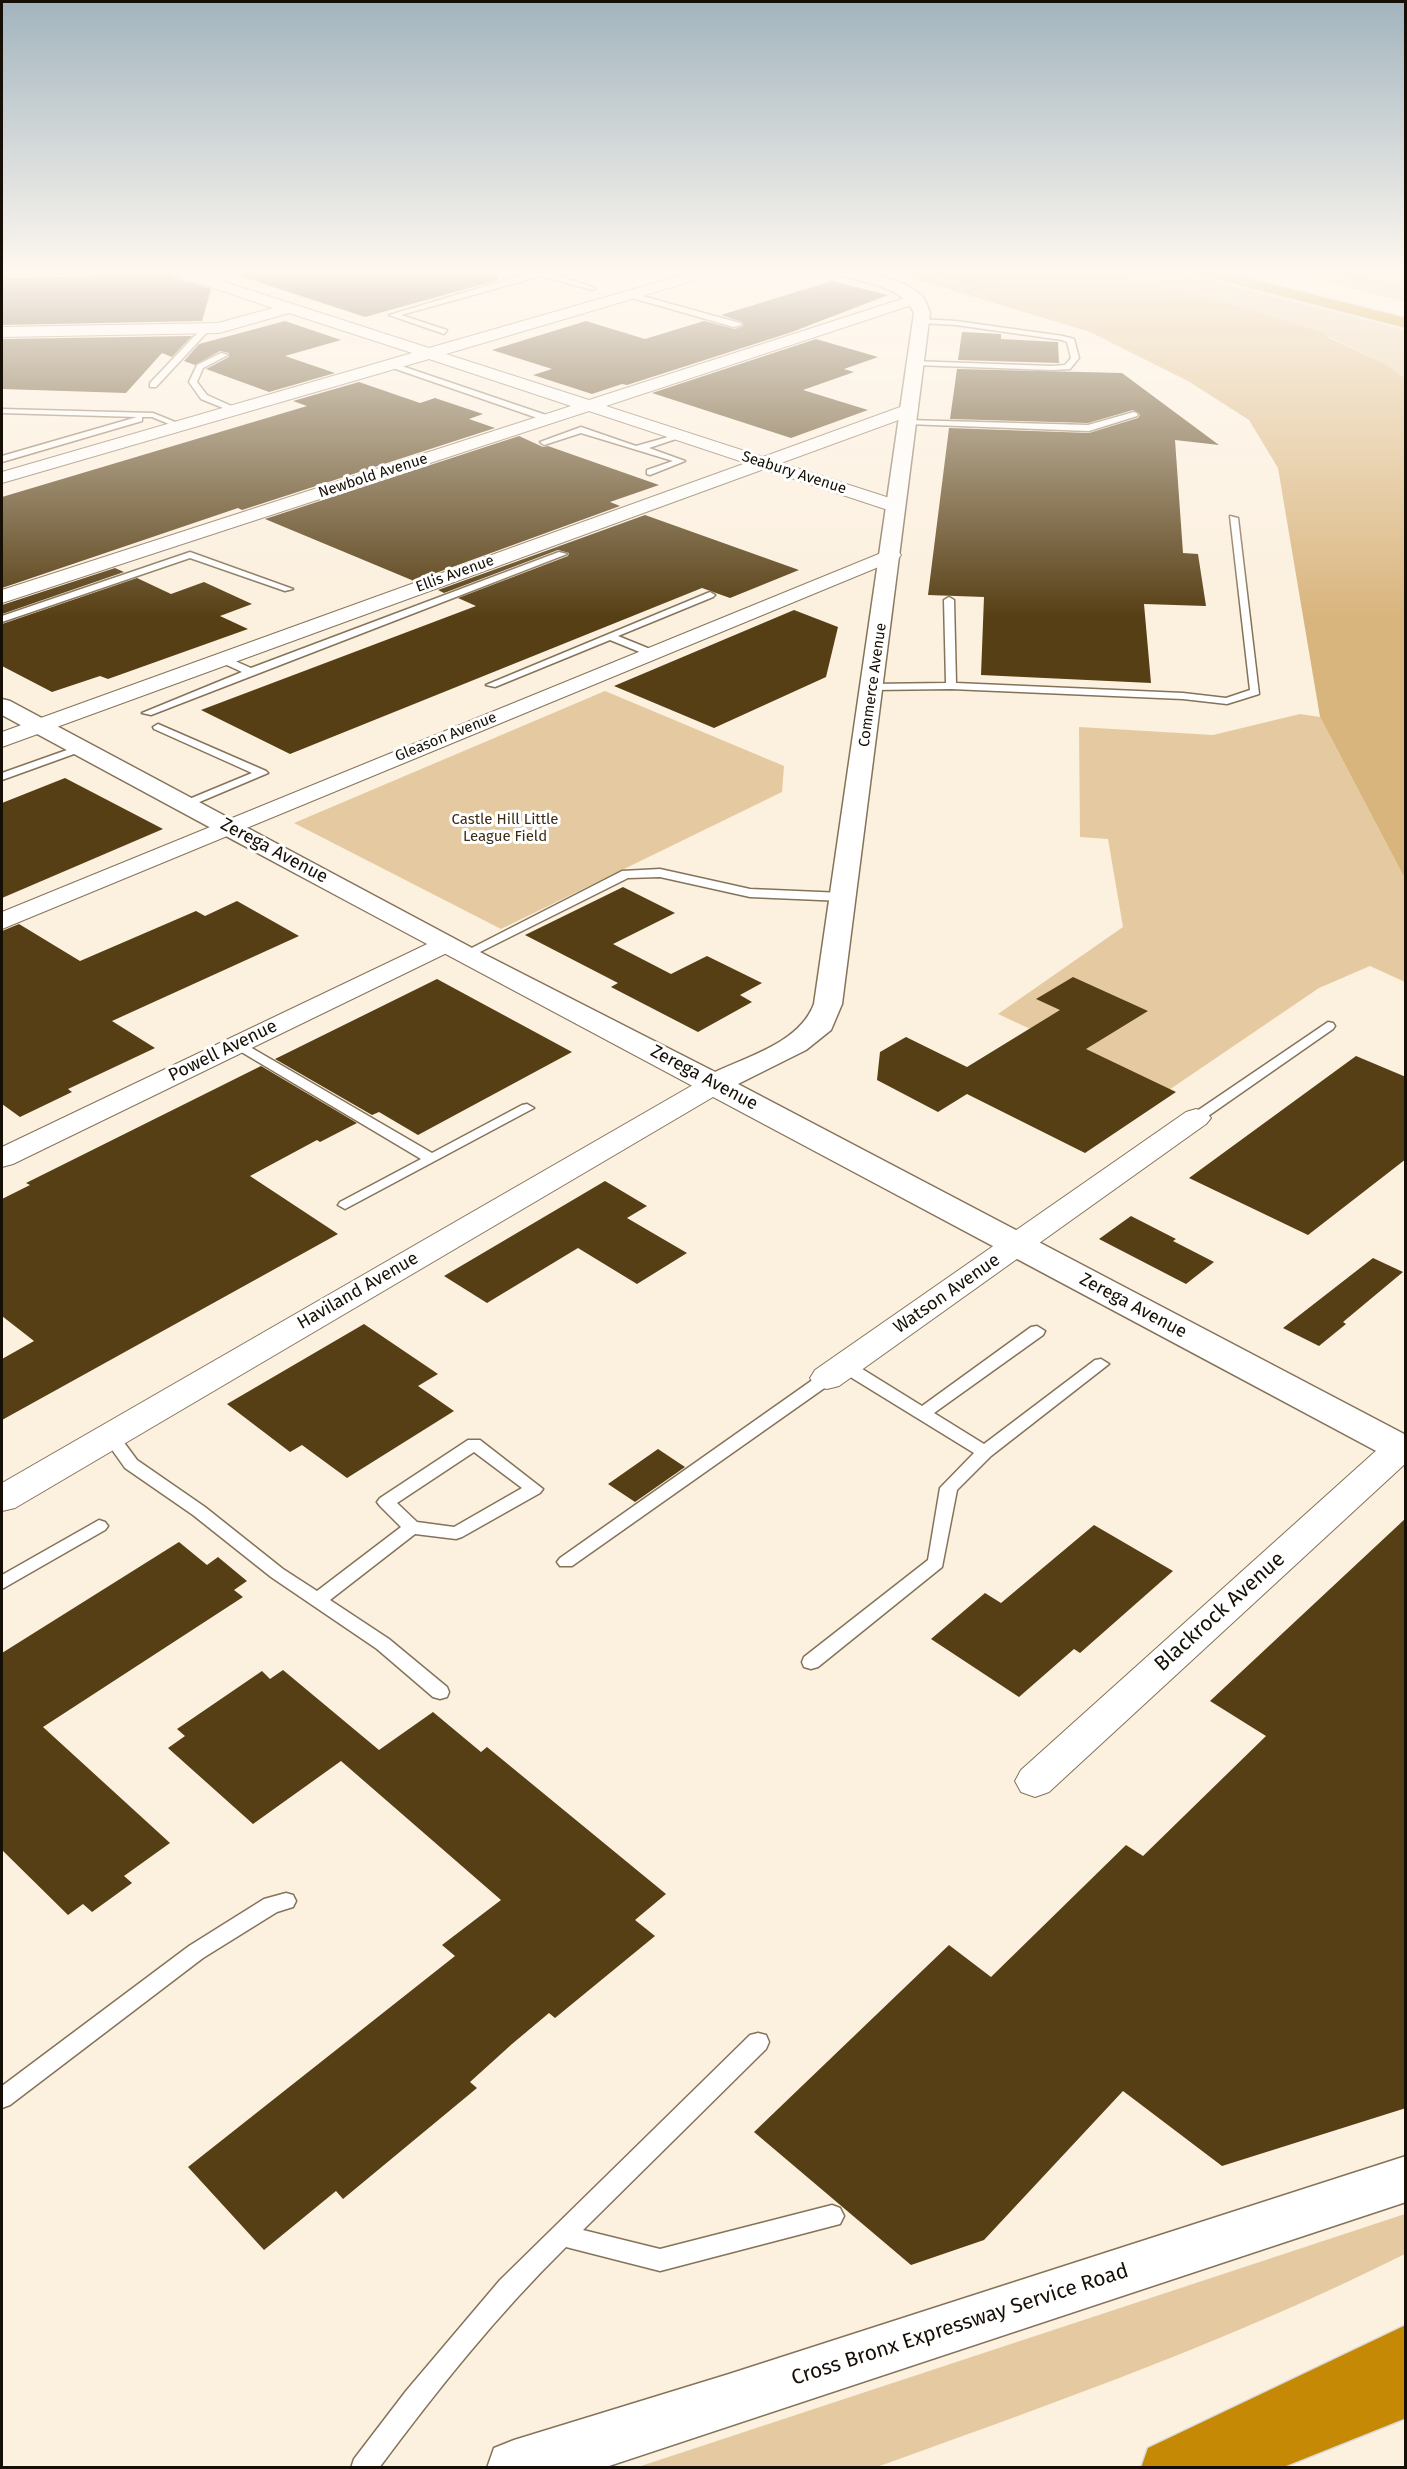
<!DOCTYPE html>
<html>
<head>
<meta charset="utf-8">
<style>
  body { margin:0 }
  #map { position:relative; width:1407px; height:2469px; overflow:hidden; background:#fcf0de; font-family:"Fira Sans",sans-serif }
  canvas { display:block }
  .frame { position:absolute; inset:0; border:3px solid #160f05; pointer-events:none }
</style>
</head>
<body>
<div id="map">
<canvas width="1407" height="2469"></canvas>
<div class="frame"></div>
</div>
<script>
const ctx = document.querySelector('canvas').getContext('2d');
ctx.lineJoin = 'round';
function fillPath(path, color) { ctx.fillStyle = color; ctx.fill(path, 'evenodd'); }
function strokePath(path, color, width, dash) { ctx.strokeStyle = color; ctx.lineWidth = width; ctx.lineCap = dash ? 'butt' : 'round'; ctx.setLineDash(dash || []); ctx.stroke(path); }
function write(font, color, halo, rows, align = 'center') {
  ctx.font = font + ' "Fira Sans",sans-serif'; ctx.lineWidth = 6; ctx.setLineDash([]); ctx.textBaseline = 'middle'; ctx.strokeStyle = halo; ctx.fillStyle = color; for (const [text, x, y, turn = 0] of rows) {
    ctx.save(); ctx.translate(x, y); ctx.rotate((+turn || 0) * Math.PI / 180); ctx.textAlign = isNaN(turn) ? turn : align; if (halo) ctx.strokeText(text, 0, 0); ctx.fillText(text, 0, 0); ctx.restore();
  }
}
fillPath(new Path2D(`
  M1099,272H1179L1405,330V378L1383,363L1329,337L1325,333L1218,300Z
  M1287,272H1405V302Z
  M605,691L784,766L782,792L501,929L294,823Z
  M1300,714L1320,717L1405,879V982L1370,966L1319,988L1166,1092L998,1014L1123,927L1108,839L1080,837L1079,727L1213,735Z
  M1405,2214V2254C1239,2337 1063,2400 888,2463L874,2468L638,2467Z`), '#e5caa1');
fillPath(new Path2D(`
  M892,272H1099L1218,300L1325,333L1329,338L1383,363L1405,378V879L1320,717L1278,468L1249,420L1188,381L1090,332Z`), '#d9b57e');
fillPath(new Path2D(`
  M118,272H171L174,277L211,289L202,321L2,325V278L117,276Z
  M244,272H496L498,280L365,317L243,277Z
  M832,281L888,295L792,332L627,385L622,384L592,394L533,375L552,369L492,350L586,321L645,339L704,321L735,329L743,326L742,322L721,315Z
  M285,321L341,340L285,356L335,373L269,392L206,369L229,357V353L220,351L195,365L184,361L199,344Z
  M962,332L1001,334V339L1058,342L1059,363L958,360Z
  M192,336L172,357L162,353L126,393L2,389V339Z
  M816,339L878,357L844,369L854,372L803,390L868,410L791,438L652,393Z
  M957,369L1122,373L1219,445L1175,440L1183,553L1198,554L1206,606L1144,604L1151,683L981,675L984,597L928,595L949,428L1089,433L1138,418L1140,415L1133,410L1088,423L950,419Z
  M359,382L420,403L435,398L483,414L469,419L495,428L242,510L238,508L2,588V497L307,406L293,401Z
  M519,436L543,447L548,446L659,485L610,502L620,506L414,581L265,519Z
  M645,515L799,570L730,598L702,588L290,754L201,710L476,606L458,598L568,556L569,553L558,550L444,593L438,590Z
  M115,568L124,572L2,614V605Z
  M137,578L171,594L204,582L252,604L220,616L248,629L108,679L100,676L52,692L2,666V624Z
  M794,610L838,627L826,677L714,728L614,686Z
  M65,778L163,829L2,898V803Z
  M623,887L675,913L613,944L671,974L707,956L762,983L740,995L752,1002L698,1032L611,987L618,983L525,935Z
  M237,901L299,936L112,1021L155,1048L68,1089L72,1092L20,1117L2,1104V931L19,924L80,961L196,911L205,916Z
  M1073,977L1148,1011L1086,1049L1176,1092L1085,1153L967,1094L938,1112L877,1080L880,1052L906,1037L967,1067L1060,1010L1036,999Z
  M437,979L572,1052L418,1135L379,1112L372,1115L275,1059Z
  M1356,1056L1406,1077V1159L1308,1235L1189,1178Z
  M261,1066L357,1123L320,1142L317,1140L250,1176L338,1234L2,1420V1359L34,1341L2,1316V1199L30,1185L26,1183Z
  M605,1181L647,1206L627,1218L687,1253L637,1284L578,1248L487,1303L444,1276Z
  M1131,1216L1176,1239L1173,1241L1214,1262L1186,1284L1099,1239Z
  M1373,1258L1403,1272L1343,1322L1346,1324L1319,1346L1283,1328Z
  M364,1324L438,1374L418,1386L454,1411L347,1478L302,1445L290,1452L227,1404Z
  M658,1449L685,1467L635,1502L608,1484Z
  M1406,1518V2108L1222,2166L1123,2091L984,2240L911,2265L754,2132L949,1945L991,1977L1126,1845L1143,1856L1266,1736L1210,1701Z
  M1094,1525L1173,1571L1080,1653L1074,1649L1019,1697L931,1639L985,1593L1001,1603Z
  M179,1542L207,1565L218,1557L247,1581L234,1590L243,1597L43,1727L170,1843L124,1876L132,1883L92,1912L83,1904L68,1915L2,1850V1653Z
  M283,1670L379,1750L433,1712L481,1752L487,1747L666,1894L635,1920L655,1936L555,2018L549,2013L512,2044L470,2082L477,2088L343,2199L336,2191L264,2250L188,2167L455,1956L442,1945L501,1900L341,1761L253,1824L168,1748L185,1736L177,1729L262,1671L270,1679Z`), '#573f15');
const service = new Path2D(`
  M533,272H549V273L596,288L592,290L541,276L401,315L447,330L444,334L389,315Z
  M628,292L740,323L741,325L734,327L625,296Z
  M918,319L956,321L1063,336L1074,339L1079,358L1070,369L1052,370L915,365L911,363L912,361L1052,366L1065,365L1071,358L1067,342L1062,340L956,325L921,323Z
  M204,326L211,328L156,387H150V383Z
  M221,353L228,355L203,368L197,382L207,395L236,408L237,410L233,412L201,399L189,382L197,365Z
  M390,362L552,417L553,419L546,421L387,366L386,364Z
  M2,409L153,413L185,426L181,429L152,417H142V421L2,462V456L137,417L2,413Z
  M1134,412L1138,414L1137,416L1089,431L907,424L903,422L907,420L1088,425Z
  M581,427L636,446L682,433V437L649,448L685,461L650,475L647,474V470L673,461L581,433L544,445L540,442Z
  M1230,516L1238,518L1259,694L1227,704L1183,699L951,689L872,690L867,687L872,684L946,683L944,600L949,597L954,600L956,683L1183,693L1226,698L1250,690Z
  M190,552L293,589L285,591L190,558L2,622V616Z
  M559,552L567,554L151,715L142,713L242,672L218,661V657H226L251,668Z
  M710,592L715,595L713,597L618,636L655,651V655H647L610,640L495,687L486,685Z
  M158,724L266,771L268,773L190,806H182V802L252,773L154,729L153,727Z
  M81,745L85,746V750L2,780V773Z
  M660,869L750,889L843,893L849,897L843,901L750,897L660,877L628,878L468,958H460L458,955L622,871Z
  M1328,1022L1333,1023L1335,1026L1333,1029L1201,1121H1191L1189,1118L1191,1115Z
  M238,1040L432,1153L522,1105L527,1104L534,1108L345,1209L338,1205L340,1202L421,1159L233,1047L231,1044Z
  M1037,1326L1045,1331L1043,1335L934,1413L984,1444L1095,1360L1101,1359L1109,1364L991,1456L957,1490L942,1567L818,1667L811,1669L804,1667L802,1662L804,1657L928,1560L940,1488L974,1453L839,1370L837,1366L839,1362H851L922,1406L1031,1327Z
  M827,1373L833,1374L835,1378L833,1382L572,1566H560L557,1562L560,1558L821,1374Z
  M111,1431L117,1433L137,1460L205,1507L283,1569L317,1591L401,1527L380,1506L377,1502L380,1498L468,1440H480L543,1489L540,1493L462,1537L456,1539L415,1534L330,1600L389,1639L447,1687L449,1692L447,1697L440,1699L433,1697L377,1649L271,1577L193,1515L125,1468L103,1437L105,1433ZM474,1452L522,1488L454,1527L417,1522L397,1503Z
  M99,1520L105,1522L108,1526L105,1530L2,1589V1575Z
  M286,1893L293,1895L296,1901L293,1907L277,1912L203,1958L10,2105L2,2108V2086L189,1946L264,1899Z
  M758,2033L766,2035L769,2042L766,2049L583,2230L660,2249L832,2205L840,2208L844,2216L840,2224L660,2271L566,2247C497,2315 437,2390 379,2468H351L354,2459L406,2391L500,2280L750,2035Z`);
const minor = new Path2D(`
  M2,272H14L12,275L2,276Z
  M173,272H194L429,348L693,272H715L713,275L446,354L589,400L911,296H921L924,299L921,302L606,406L763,457L903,406H915L918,410L915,414L781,463L902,502L904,506L895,512L888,510L764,469L2,747V732L746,463L589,411L2,603V590L571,406L429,359L2,483V472L412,353L289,313L219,333L2,337V327L218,323L273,308L175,275Z
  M891,549L898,551L901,555L898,559L2,929V912Z
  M444,936L453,938L457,944L453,950L13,1164L2,1167V1147Z
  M715,1075L725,1078L729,1084L725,1090L15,1508L2,1511V1483L705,1078Z
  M1196,1109L1206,1112L1211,1118L1206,1124L839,1386L827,1389L815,1386L810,1378L815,1370L1186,1112Z
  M1400,1436L1406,1438V1463L1049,1792L1035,1797L1021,1792L1015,1781L1021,1770L1388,1440Z`);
const secondary = new Path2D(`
  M837,272C859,270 906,279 922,296C926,300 928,308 930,313L842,1004L831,1030L806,1050L738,1084L1406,1435V1463L1393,1460C929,1211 464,966 2,715V699L10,701L474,949L715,1072C749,1056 800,1042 814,1004L914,313C903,286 865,283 839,275Z
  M1406,2156V2202L603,2468H487L494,2448L514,2440L729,2374Z`);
const motorway = new Path2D(`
  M1198,272H1223L1406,318V328L1200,275Z
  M1406,2325V2418L1281,2468H1141L1148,2448Z`);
strokePath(service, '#857359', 3);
strokePath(minor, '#857359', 2);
strokePath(secondary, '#857359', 3);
strokePath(motorway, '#dad9d7', 3);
strokePath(new Path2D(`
  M931,272L985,286
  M1333,272L1406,291
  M967,293L995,283`), '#978e7f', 2, [2, 2]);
fillPath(service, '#fff');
fillPath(minor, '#fff');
fillPath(secondary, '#fff');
fillPath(motorway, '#c58906');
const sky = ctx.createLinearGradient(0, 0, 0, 617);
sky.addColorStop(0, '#a2b4be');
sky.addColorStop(0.44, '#fef8f0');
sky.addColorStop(1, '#fef8f000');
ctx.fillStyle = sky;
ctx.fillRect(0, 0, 1407, 617);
write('15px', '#160f05', '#fff', [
  ["Seabury Avenue",794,473,18],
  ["Newbold Avenue",373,476,-18],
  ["Ellis Avenue",455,574,-20],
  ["Commerce Avenue",873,685,-82],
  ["Gleason Avenue",446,737,-22]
]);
write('15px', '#3d2d14', '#fff', [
  ["Castle Hill Little",505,820],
  ["League Field",505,837]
]);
write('18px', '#160f05', '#fff', [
  ["Zerega Avenue",274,851,28],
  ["Powell Avenue",223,1051,-26],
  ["Zerega Avenue",704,1078,28],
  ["Haviland Avenue",358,1291,-30],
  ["Watson Avenue",947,1294,-35],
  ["Zerega Avenue",1133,1306,28]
]);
write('21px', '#160f05', '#fff', [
  ["Blackrock Avenue",1220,1612,-42],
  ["Cross Bronx Expressway Service Road",960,2325,-18]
]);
</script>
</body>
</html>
